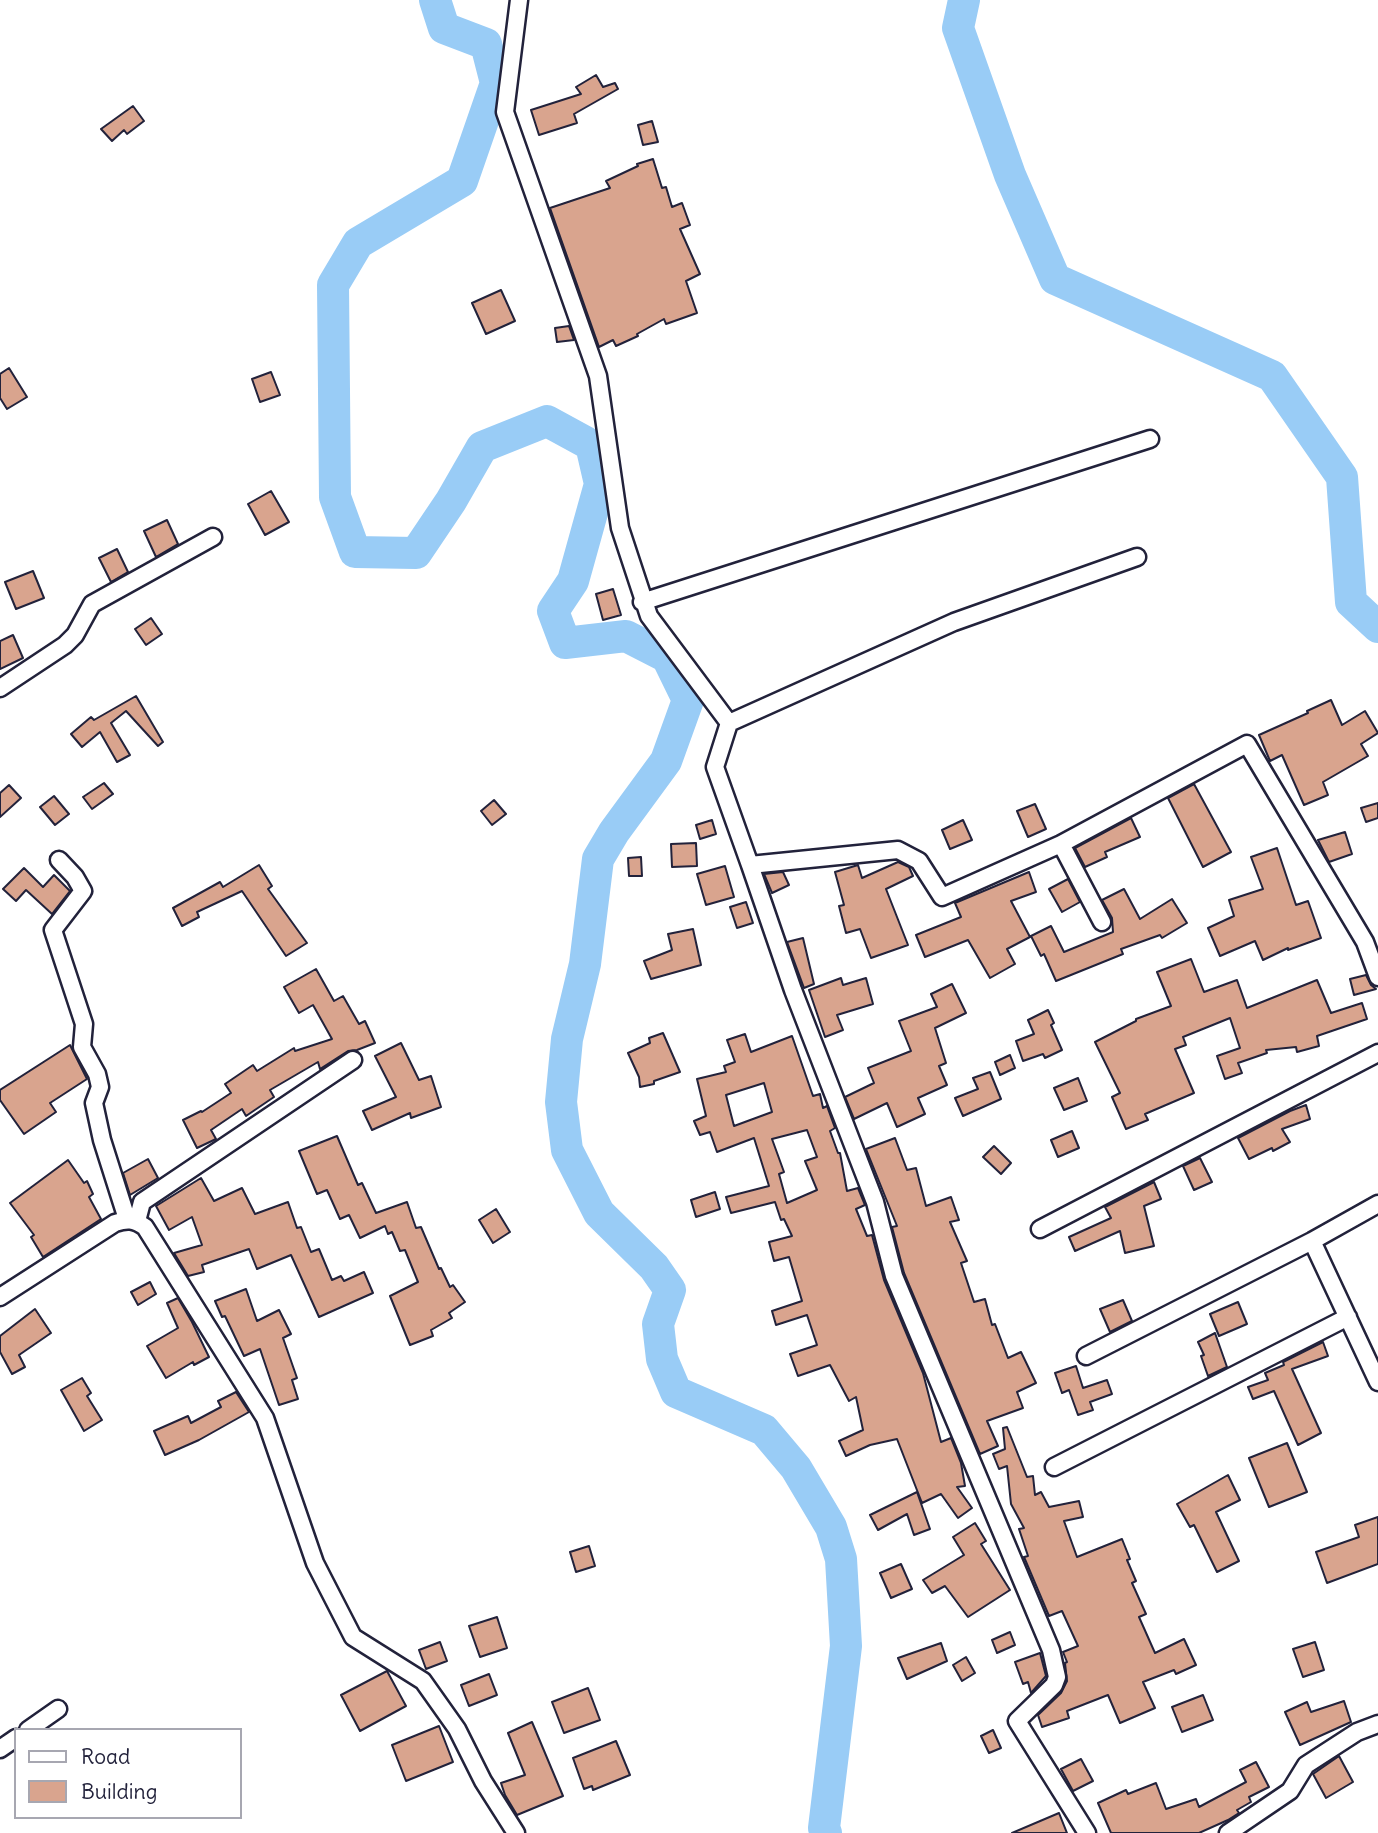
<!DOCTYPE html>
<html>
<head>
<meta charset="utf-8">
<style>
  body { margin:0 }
  #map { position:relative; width:1378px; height:1833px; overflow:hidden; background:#fff; font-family:Delius,sans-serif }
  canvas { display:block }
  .legend { position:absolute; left:14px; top:1728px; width:228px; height:91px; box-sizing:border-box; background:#fff; border:2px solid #a7a7b1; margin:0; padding:9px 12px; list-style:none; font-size:21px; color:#22223b }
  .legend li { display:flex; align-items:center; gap:14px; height:35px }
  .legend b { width:35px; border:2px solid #a7a7b1 }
</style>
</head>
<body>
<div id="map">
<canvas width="1378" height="1833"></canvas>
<ul class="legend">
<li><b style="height:9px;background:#fff"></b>Road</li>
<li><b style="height:19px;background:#d9a48e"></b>Building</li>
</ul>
</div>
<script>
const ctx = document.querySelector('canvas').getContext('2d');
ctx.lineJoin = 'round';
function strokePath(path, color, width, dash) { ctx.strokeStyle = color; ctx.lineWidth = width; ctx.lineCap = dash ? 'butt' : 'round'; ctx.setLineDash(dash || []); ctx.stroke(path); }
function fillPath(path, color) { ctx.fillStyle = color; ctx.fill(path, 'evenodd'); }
strokePath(new Path2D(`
  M435,0L444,28L486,44L496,83L462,181L358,243L333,285L335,497L355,552L416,553L451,501L482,447L547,421L591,445L600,484L573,581L553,611L565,643L626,636L667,657L688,700L666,761L614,832L598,859L585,964L567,1039L561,1102L567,1150L599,1213L654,1267L670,1290L658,1324L662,1359L676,1392L764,1430L796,1468L831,1527L841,1559L846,1646L824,1828L826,1833
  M964,0L958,28L1010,175L1055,279L1272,376L1342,477L1351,602L1378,627`), '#99ccf6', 32);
const building = new Path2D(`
  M596,75L603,87L615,83L618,89L574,114L577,123L539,135L531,110L581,94L576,87Z
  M133,106L144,121L127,134L124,130L112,141L101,129Z
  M652,121L658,142L643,145L638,125Z
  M653,159L662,188L666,187L672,207L682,203L690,225L680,229L700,274L686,281L697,313L666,324L664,319L637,334L638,336L616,346L613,340L599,347L550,208L610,188L606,181L638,166L637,164Z
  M501,290L515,321L486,334L472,303Z
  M569,326L574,340L557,342L555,328Z
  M9,368L27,397L7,409L0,398V374Z
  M271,372L280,395L260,402L252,379Z
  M271,491L289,522L265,535L248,504Z
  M167,520L178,544L156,557L144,531Z
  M117,549L128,572L111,582L99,558Z
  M33,571L44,598L16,609L5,582Z
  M613,589L621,615L603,620L596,594Z
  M151,618L162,634L146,645L135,629Z
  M13,635L23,658L0,669V641Z
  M136,696L163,742L158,746L126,711L111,723L130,755L117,762L100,732L82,747L71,734L91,717L94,720Z
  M1331,700L1342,725L1365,711L1378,733L1361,744L1368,756L1323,782L1328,795L1304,805L1282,755L1270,761L1259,735L1308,713L1307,711Z
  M104,783L113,794L92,809L83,797Z
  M1194,784L1231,852L1203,867L1168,798Z
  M9,785L21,798L0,817V793Z
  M54,796L69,814L55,825L40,807Z
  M494,800L506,814L492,825L481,811Z
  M1378,803V818L1366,822L1361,808Z
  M1035,804L1046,829L1028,837L1017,811Z
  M1131,818L1140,837L1105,852L1107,857L1085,867L1075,848Z
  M712,820L716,834L700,839L696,825Z
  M963,820L972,840L950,849L942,830Z
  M1345,832L1352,854L1329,862L1318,840Z
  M696,843L697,866L672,867L671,844Z
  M1277,848L1296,905L1308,901L1321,938L1288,950V948L1263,960L1255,941L1220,956L1208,928L1234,916L1229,900L1263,889L1251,857Z
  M641,857L642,876H629L628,858Z
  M898,862L909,867L913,876L886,889L908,945L871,958L860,929L846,933L839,906L844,905L835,872L858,865L862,878Z
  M259,865L272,886L268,889L307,943L286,956L242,891L197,912L199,917L182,926L173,908L220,882L223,887Z
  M725,866L734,897L706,905L697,874Z
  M24,868L43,887L54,875L70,891L52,914L26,890L16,901L3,889Z
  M783,872L789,885L772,893L764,874Z
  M1029,872L1036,892L1011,901L1030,937L1007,949L1015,964L990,978L968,940L925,957L916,935L961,917L955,903Z
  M1068,879L1080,902L1062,912L1049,889Z
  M1124,889L1140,919L1172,899L1187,923L1162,938L1160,935L1121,949L1123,954L1056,981L1044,954L1041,956L1031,936L1051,926L1064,952L1113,932L1112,918L1102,900Z
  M746,902L753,923L737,928L730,907Z
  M693,929L701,965L651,979L644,961L672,950L668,934Z
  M803,938L814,984L804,988L787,942Z
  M1191,959L1204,992L1237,980L1247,1008L1317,980L1331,1013L1362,1003L1367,1019L1317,1036L1319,1046L1297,1052L1296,1047L1266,1050L1267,1053L1238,1063L1242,1073L1225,1079L1217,1056L1240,1048L1230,1018L1183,1037L1186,1045L1175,1049L1194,1093L1145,1114L1148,1120L1126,1129L1112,1097L1120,1093L1095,1042L1136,1021V1019L1171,1006L1157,972Z
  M316,969L334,1001L343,996L359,1024L365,1021L375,1043L357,1050L348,1051L320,1069L318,1062L270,1090L274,1097L246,1116L242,1109L211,1130L216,1139L197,1148L183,1120L201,1111L202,1112L231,1093L225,1084L253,1065L257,1071L294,1048L295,1051L332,1039L313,1005L299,1013L284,987Z
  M1366,975L1371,985L1376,989L1354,995L1350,979Z
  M841,978L843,985L866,978L873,1004L837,1015L843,1030L825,1037L809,990Z
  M952,984L966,1013L935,1028L946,1063L939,1066L947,1085L918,1098L925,1114L897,1127L887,1103L854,1119L845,1097L874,1083L868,1068L911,1051L899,1021L937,1007L931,994Z
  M1048,1010L1054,1023L1051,1025L1062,1050L1045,1058L1043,1054L1023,1061L1016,1041L1034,1034L1028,1020Z
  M663,1033L680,1072L654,1081V1084L640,1087L639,1077L628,1053L650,1043L649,1038Z
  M745,1034L751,1052L792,1036L813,1096L820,1094L823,1108L827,1106L835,1128L830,1131L838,1153H840L847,1191L858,1188L865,1205L856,1209L867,1236L872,1235L884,1280L923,1373L941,1442L951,1438L961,1463L965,1486L957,1487L972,1508L958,1518L941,1494L922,1503L897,1439L870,1445L846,1456L839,1441L863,1430L856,1397L849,1401L830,1365L798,1376L790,1354L817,1345L807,1315L776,1325L772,1311L802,1301L789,1257L774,1261L769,1242L792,1236L784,1219L781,1220L775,1202L731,1213L726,1197L769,1186L754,1138L717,1152L710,1132L700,1135L694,1121L706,1116L697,1079L726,1072L724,1066L735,1062L727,1040ZM764,1083L772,1112L734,1126L726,1095ZM807,1130L817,1157L805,1161L817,1190L787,1203L779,1174L784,1172L772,1139Z
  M401,1043L419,1080L431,1076L441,1107L411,1118L410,1113L372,1130L363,1111L396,1097L375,1056Z
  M70,1045L87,1079L50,1103L56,1112L24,1134L0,1100V1090Z
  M1010,1055L1015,1068L1000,1075L995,1062Z
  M990,1072L1001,1099L963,1116L955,1098L978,1089L973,1078Z
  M1078,1078L1087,1101L1064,1110L1054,1088Z
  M1306,1105L1310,1119L1282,1129L1290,1142L1273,1151L1272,1148L1249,1159L1238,1138L1290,1111Z
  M1072,1131L1079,1148L1058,1157L1051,1140Z
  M337,1136L358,1185L362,1183L376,1213L407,1202L416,1228L421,1227L439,1269L441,1268L450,1287L453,1285L465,1302L449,1313L452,1318L431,1330L433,1336L410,1345L390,1296L418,1282L405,1250L400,1251L392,1232L388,1234L385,1226L360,1238L349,1215L340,1219L327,1190L317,1194L299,1151Z
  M895,1138L907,1170L916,1168L926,1206L951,1197L959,1220L950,1222L967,1261L961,1263L974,1302L985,1299L992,1325L995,1324L1008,1358L1021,1352L1036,1383L1017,1392L1023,1408L987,1421L998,1446L980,1454L904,1273L892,1227L897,1226L866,1149Z
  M994,1146L1011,1163L1001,1174L983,1157Z
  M1200,1158L1212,1182L1194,1190L1183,1166Z
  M148,1159L158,1178L130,1195L123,1173Z
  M68,1160L84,1183L87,1181L93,1194L89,1197L101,1219L43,1257L31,1237L34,1235L10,1203Z
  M201,1178L214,1201L242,1188L255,1214L288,1202L297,1228L301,1227L311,1252L319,1249L332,1280L341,1276L344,1281L364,1272L373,1293L319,1317L291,1255L257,1269L249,1249L202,1265L204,1272L188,1276L174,1253L202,1245L192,1217L169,1230L156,1206Z
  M1154,1182L1161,1199L1144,1206L1154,1246L1125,1253L1120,1231L1075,1251L1069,1237L1111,1218L1105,1207Z
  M715,1192L720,1209L696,1217L691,1200Z
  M496,1209L510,1232L493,1243L479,1220Z
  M150,1282L156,1294L138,1305L131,1292Z
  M246,1289L257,1321L279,1310L291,1334L283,1338L297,1378L292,1380L298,1399L279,1405L260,1349L244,1356L225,1316L222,1317L215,1301Z
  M178,1298L192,1322L209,1357L194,1365L193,1362L166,1378L147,1346L178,1328L167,1303Z
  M1123,1300L1132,1321L1110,1332L1100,1309Z
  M1238,1302L1247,1324L1219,1336L1210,1314Z
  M35,1309L51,1333L19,1355L25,1367L12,1374L0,1352V1336Z
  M1215,1333L1227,1367L1208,1376L1201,1356L1204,1355L1198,1342Z
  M1323,1342L1328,1356L1292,1369L1321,1433L1298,1445L1274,1391L1253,1399L1248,1387L1268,1380L1265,1373L1284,1365L1283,1362Z
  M1076,1366L1083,1388L1107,1380L1112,1394L1090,1402L1093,1410L1078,1415L1069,1390L1062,1393L1055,1373Z
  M82,1378L91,1393L87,1396L102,1420L84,1431L61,1390Z
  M236,1392L249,1412L199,1440L165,1455L154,1431L188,1416L191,1423L221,1407L218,1401Z
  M1007,1427L1027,1477L1033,1476L1035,1495L1041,1492L1049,1507L1079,1501L1083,1517L1064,1521L1077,1557L1122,1539L1130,1559L1127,1560L1136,1581L1132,1583L1146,1614L1139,1617L1155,1653L1184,1639L1196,1665L1176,1674L1174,1670L1143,1682L1155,1708L1120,1723L1108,1695L1067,1711L1069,1718L1042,1727L1038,1715L1061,1693L1067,1681L1065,1663L1067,1662L1063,1652L1078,1646L1062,1611L1049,1616L1024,1557L1028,1556L1019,1529L1024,1528L1011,1504L1007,1466L999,1469L993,1454L1005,1449L1003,1428Z
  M1287,1443L1307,1492L1269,1507L1249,1458Z
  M1228,1475L1240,1500L1216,1512L1239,1561L1217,1572L1194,1525L1190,1527L1177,1504Z
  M917,1492L930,1529L914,1535L907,1514L878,1530L870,1515Z
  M1378,1517V1564L1327,1583L1316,1552L1359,1537L1355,1525Z
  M975,1523L986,1541L981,1544L1010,1590L968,1617L945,1586L932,1593L923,1580L964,1555L953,1537Z
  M589,1546L595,1566L576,1572L570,1552Z
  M901,1564L912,1589L891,1598L880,1573Z
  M497,1617L507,1648L480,1657L469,1626Z
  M1010,1632L1015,1645L997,1653L992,1640Z
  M440,1642L447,1661L426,1669L419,1650Z
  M1315,1642L1324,1670L1303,1677L1293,1649Z
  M941,1643L947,1661L907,1679L898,1658Z
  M1040,1653L1046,1676L1031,1693L1028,1682L1023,1684L1015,1662Z
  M966,1657L975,1673L962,1681L953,1665Z
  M387,1671L406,1706L360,1731L341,1695Z
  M489,1674L497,1695L469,1706L461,1685Z
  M588,1688L600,1720L564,1733L552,1702Z
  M1203,1695L1213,1720L1182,1732L1172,1707Z
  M1344,1701L1351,1722L1300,1745L1285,1712L1307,1702L1311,1712Z
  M532,1722L563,1796L517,1815L505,1795L501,1783L525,1775L508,1733Z
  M439,1726L453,1762L406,1781L392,1745Z
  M993,1730L1001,1748L989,1753L981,1736Z
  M616,1741L630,1775L593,1790L592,1786L584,1789L573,1758Z
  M1339,1756L1353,1782L1326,1798L1313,1774Z
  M1081,1759L1093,1781L1073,1791L1061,1769Z
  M1256,1762L1269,1787L1249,1797L1251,1802L1237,1810L1239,1813L1228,1820L1199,1833H1111L1098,1803L1126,1790L1128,1794L1156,1783L1166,1809L1196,1799L1199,1807L1246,1782L1240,1770Z
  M1059,1813L1067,1833H1012Z`);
fillPath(building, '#d9a48e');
strokePath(building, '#22223b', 2);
const street = new Path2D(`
  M519,0L505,112L598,376L620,528L649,616L729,723L715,767L750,865
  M642,602L1150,439
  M0,688L65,645L75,635L92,604L213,537
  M729,723L954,622L1137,557
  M1061,844L1247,744L1365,942L1378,977
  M59,860L75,877L83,891L53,930L84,1024L82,1047L97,1074L100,1087L94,1103L102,1140L127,1219
  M137,1221L142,1202L353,1060
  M1040,1229L1378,1053
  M1312,1241L1378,1382
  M0,1297L115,1223C127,1219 134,1219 145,1227L265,1418L315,1563L353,1637L423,1681L457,1729L483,1781L516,1833
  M1086,1356L1312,1241L1378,1204
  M1054,1467L1348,1317
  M28,1730L58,1709
  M0,1749L16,1738
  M1087,1833L1017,1721L1054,1685L1057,1677L1051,1650L894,1276L875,1202L793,990L750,865L898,850L919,861L942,897L1061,844L1102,922
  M1228,1833L1290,1791L1306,1765L1357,1732L1378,1724`);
strokePath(street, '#22223b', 21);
strokePath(street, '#fff', 16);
</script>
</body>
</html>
